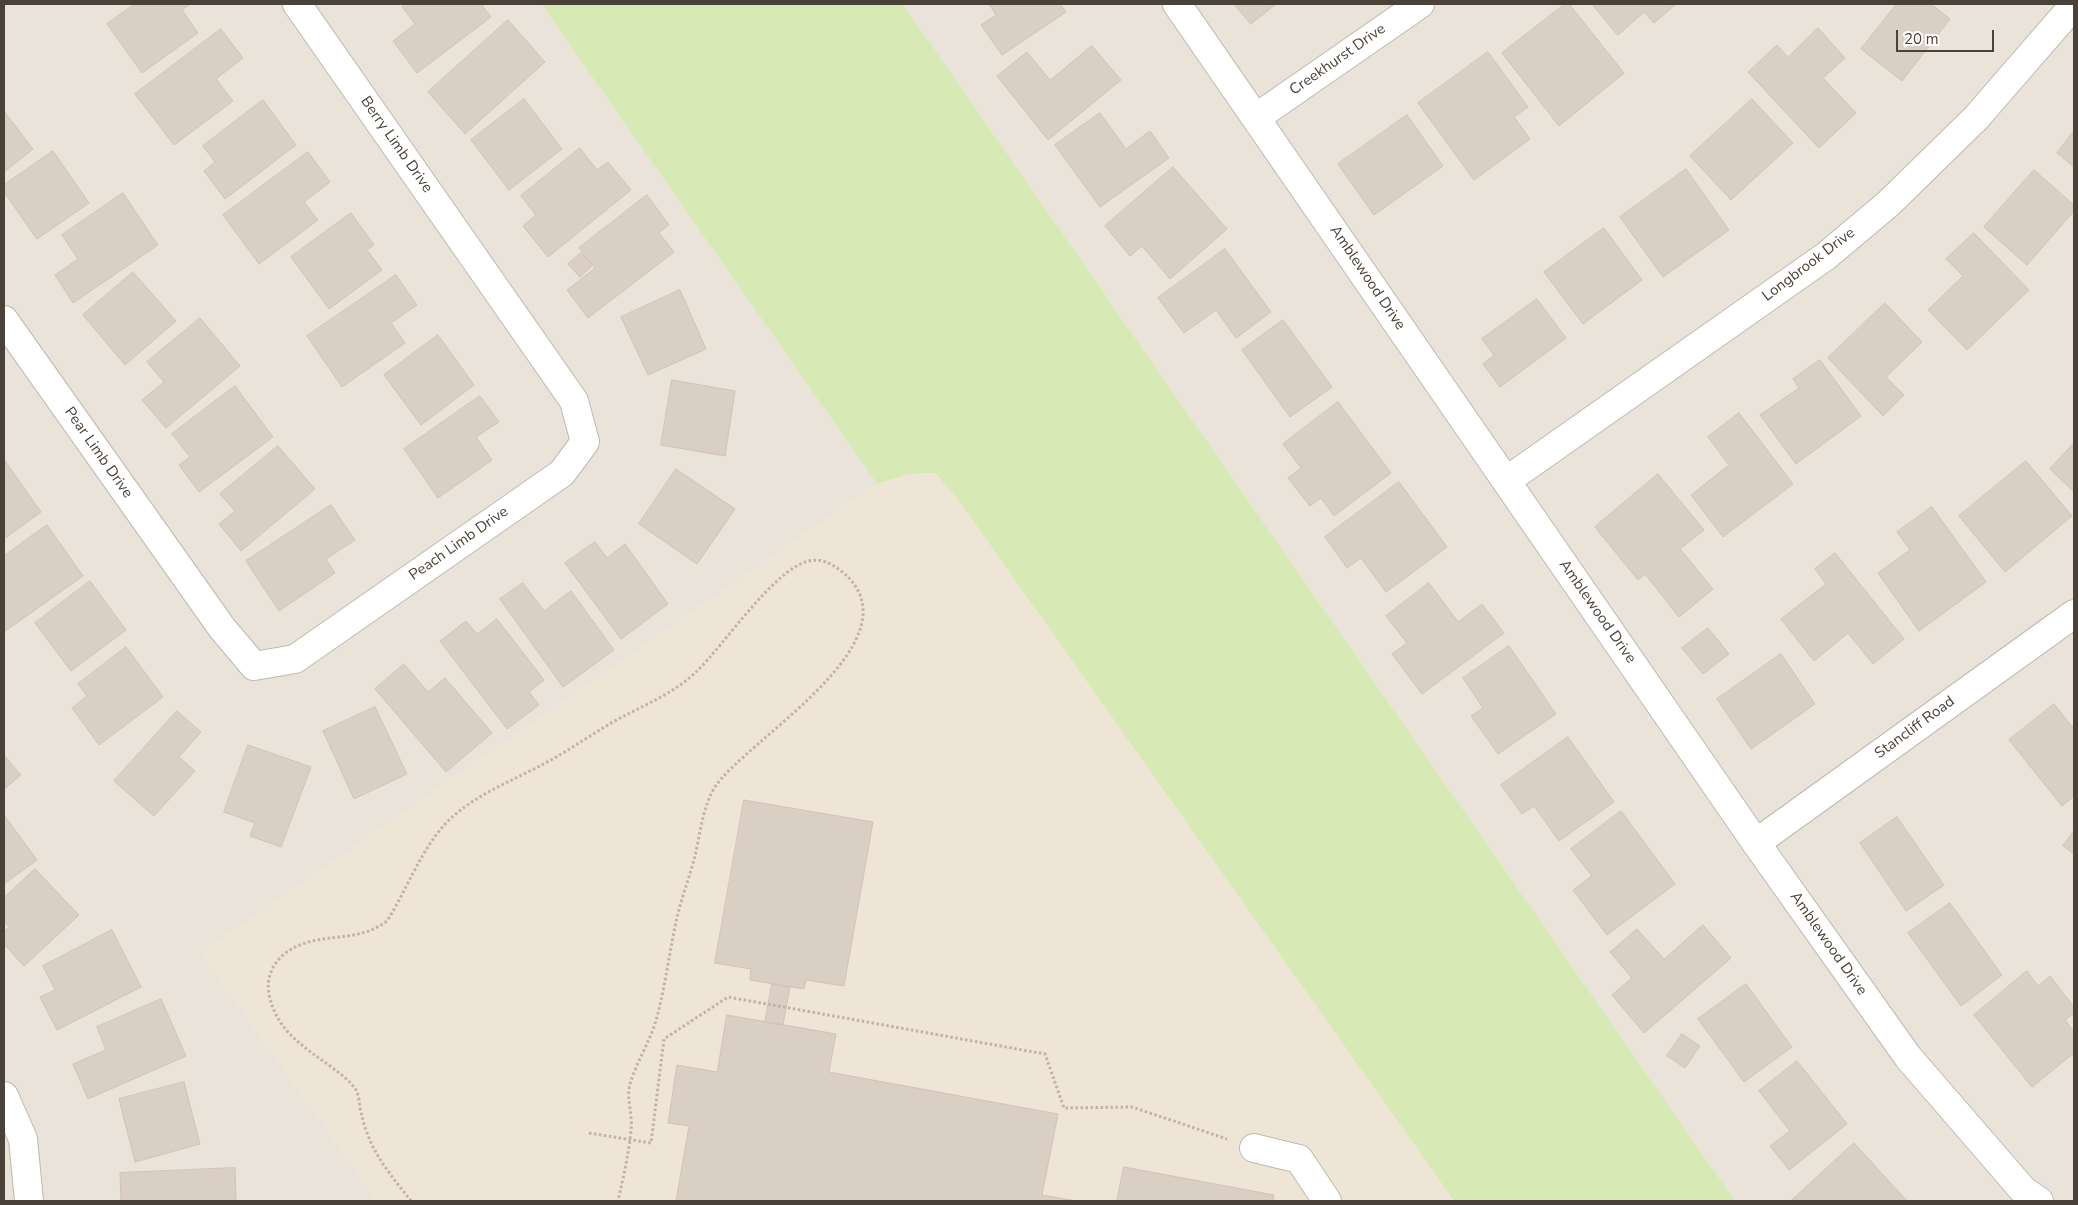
<!DOCTYPE html>
<html>
<head>
<meta charset="utf-8">
<style>
  body { margin:0 }
  #map { position:relative; width:2078px; height:1205px; overflow:hidden; background:#f6f1eb; font-family:"Nunito Sans",sans-serif }
  canvas { display:block }
  .frame { position:absolute; inset:0; border:5px solid #4a4139; pointer-events:none }
  .scale { position:absolute; left:1896px; top:30px; width:98px; height:22px; box-sizing:border-box; border:2px solid #4a4139; border-top:0; padding-left:6px; font-size:15px; line-height:18px; white-space:nowrap; color:#4a4139; -webkit-text-stroke:4px #fff; paint-order:stroke }
</style>
</head>
<body>
<div id="map">
<canvas width="2078" height="1205"></canvas>
<div class="frame"></div>
<div class="scale">20 m</div>
</div>
<script>
const ctx = document.querySelector('canvas').getContext('2d');
ctx.lineJoin = 'round';
function fillPath(path, color) { ctx.fillStyle = color; ctx.fill(path, 'evenodd'); }
function strokePath(path, color, width, dash) { ctx.strokeStyle = color; ctx.lineWidth = width; ctx.lineCap = dash ? 'butt' : 'round'; ctx.setLineDash(dash || []); ctx.stroke(path); }
function write(font, color, halo, rows, align = 'center') {
  ctx.font = font + ' "Nunito Sans",sans-serif'; ctx.lineWidth = 5; ctx.setLineDash([]); ctx.textBaseline = 'middle'; ctx.strokeStyle = halo; ctx.fillStyle = color; for (const [text, x, y, turn = 0] of rows) {
    ctx.save(); ctx.translate(x, y); ctx.rotate((+turn || 0) * Math.PI / 180); ctx.textAlign = isNaN(turn) ? turn : align; if (halo) ctx.strokeText(text, 0, 0); ctx.fillText(text, 0, 0); ctx.restore();
  }
}
fillPath(new Path2D(`
  M4,4H541L877,484L202,953L378,1201H4Z
  M903,4H2074V1201H1735Z`), '#e9e3d9');
fillPath(new Path2D(`
  M935,473L959,501L1454,1201H378L202,953L877,484L910,474Z`), '#eee5d6');
fillPath(new Path2D(`
  M541,4H903L1735,1201H1454L959,501L935,473L910,474L877,484Z`), '#d7e9b5');
const building = new Path2D(`
  M135,4H190L182,10L198,33L142,73L107,24Z
  M407,4H481L491,17L417,73L393,41L415,24L402,7Z
  M989,4H1060L1066,12L1002,55L981,25L996,15Z
  M1234,4H1276L1251,24Z
  M1565,4H1569L1624,73L1559,126L1502,53Z
  M1592,4H1676L1654,23L1644,12L1618,35Z
  M1897,4H1931L1950,19L1902,81L1861,49Z
  M508,20L545,62L465,134L428,92Z
  M1818,28L1845,58L1823,78L1856,113L1819,148L1748,72L1777,45L1788,57Z
  M221,29L243,58L216,79L233,101L174,145L135,94Z
  M1092,46L1121,80L1048,140L997,76L1027,52L1050,80Z
  M1488,52L1528,107L1514,117L1530,139L1474,180L1418,103Z
  M524,99L562,149L509,190L471,140Z
  M1752,99L1793,143L1731,200L1690,156Z
  M263,100L296,145L225,199L204,171L215,162L203,146Z
  M4,111L33,149L4,172Z
  M1100,113L1126,149L1150,131L1169,158L1100,207L1055,145Z
  M1407,115L1443,166L1374,215L1338,164Z
  M2074,131V167L2057,153Z
  M580,148L597,170L608,162L631,190L548,257L523,226L536,215L521,196Z
  M53,151L89,203L37,239L4,192V185Z
  M308,152L330,182L304,202L318,220L259,264L223,215Z
  M1173,167L1227,229L1170,279L1142,246L1130,256L1105,226Z
  M1686,169L1729,230L1663,277L1620,217Z
  M2034,170L2074,205V211L2027,265L1984,227Z
  M123,193L158,245L73,303L55,275L78,259L62,235Z
  M647,195L669,225L659,233L674,252L588,318L567,290L595,268L579,248Z
  M351,213L374,245L367,250L382,270L329,309L291,257Z
  M1604,228L1642,280L1583,324L1544,272Z
  M1974,233L2029,290L1967,350L1928,310L1963,276L1946,259Z
  M1225,249L1271,312L1236,338L1216,310L1184,333L1158,298Z
  M581,253L593,265L580,277L568,264Z
  M133,272L176,321L125,365L83,315Z
  M396,275L417,305L391,323L405,343L342,387L307,336Z
  M680,290L706,349L648,375L621,317Z
  M1537,299L1566,338L1500,387L1483,364L1494,355L1482,339Z
  M1885,303L1922,342L1886,377L1904,395L1883,416L1828,358Z
  M200,318L240,366L166,428L142,400L164,382L147,362Z
  M1283,320L1332,387L1290,417L1242,350Z
  M438,335L474,385L421,425L384,375Z
  M1820,360L1861,416L1796,464L1760,415L1799,388L1793,379Z
  M672,380L735,391L725,456L661,445Z
  M235,386L273,437L199,492L179,465L190,457L172,434Z
  M480,396L499,422L476,437L492,460L438,498L404,449Z
  M1338,402L1391,473L1334,516L1321,498L1310,506L1288,478L1301,468L1283,444Z
  M1739,413L1793,484L1723,537L1691,495L1729,465L1708,437Z
  M2074,443V492L2050,469Z
  M278,446L315,489L241,551L219,524L235,511L220,494Z
  M5,461L41,512L4,539V462Z
  M2026,461L2072,516L2005,572L1959,516Z
  M676,469L735,509L697,564L639,524Z
  M1658,474L1704,530L1680,549L1713,589L1679,617L1645,574L1638,580L1595,527Z
  M1399,482L1447,547L1386,592L1361,558L1347,568L1325,537Z
  M331,505L355,540L326,559L335,573L279,611L246,561Z
  M1932,507L1986,582L1919,631L1878,573L1910,550L1897,532Z
  M47,525L83,576L4,632V556Z
  M595,542L607,558L625,544L668,604L621,639L565,563Z
  M1835,553L1904,639L1873,664L1848,633L1814,661L1781,619L1826,584L1815,569Z
  M90,581L126,630L71,671L35,623Z
  M523,583L544,611L571,591L614,650L563,687L500,599Z
  M1429,583L1458,622L1482,604L1504,633L1422,694L1392,654L1407,643L1386,616Z
  M497,619L544,680L529,692L539,705L507,729L440,641L466,621L477,634Z
  M1708,628L1729,654L1703,674L1682,648Z
  M1509,646L1556,714L1498,754L1471,716L1483,708L1463,678Z
  M126,647L163,697L99,745L72,708L87,696L78,684Z
  M1781,654L1815,704L1751,749L1717,699Z
  M404,664L428,692L445,678L492,733L446,772L375,689Z
  M2054,704L2074,729V796L2062,806L2009,740Z
  M375,707L407,774L354,799L323,731Z
  M177,711L201,732L179,757L195,771L154,816L114,781Z
  M1568,737L1614,802L1559,841L1534,806L1522,814L1501,785Z
  M248,745L311,767L281,847L250,836L255,823L224,812Z
  M4,755L21,775L4,789Z
  M744,800L873,822L844,986L806,980L804,989L750,980L751,969L715,963Z
  M1621,811L1675,884L1607,935L1573,890L1592,876L1571,849Z
  M4,815L37,860L4,884Z
  M1897,817L1944,885L1906,911L1860,843Z
  M2074,831V854L2063,846Z
  M35,869L79,915L24,966L4,944V932L9,927L4,922V898Z
  M1950,903L2002,975L1961,1006L1908,933Z
  M1703,925L1731,958L1644,1033L1612,995L1632,978L1610,952L1637,929L1664,959Z
  M112,930L141,987L57,1030L40,997L55,990L43,966Z
  M2027,971L2038,986L2050,976L2074,1007V1013L2065,1020L2074,1032V1053L2032,1087L1974,1015Z
  M772,984L790,987L783,1025L765,1022Z
  M1746,984L1792,1047L1744,1082L1698,1019Z
  M161,999L186,1056L88,1099L73,1064L106,1050L97,1027Z
  M727,1015L836,1034L829,1072L1058,1114L1042,1195L1077,1201H676L689,1126L668,1123L677,1065L717,1072Z
  M1682,1034L1700,1046L1685,1068L1667,1056Z
  M1797,1061L1847,1124L1789,1170L1770,1146L1790,1131L1759,1091Z
  M184,1082L200,1144L135,1162L119,1099Z
  M1854,1143L1907,1201H1791Z
  M1124,1167L1274,1195L1273,1201H1117Z
  M235,1168L236,1201H121L120,1173Z`);
fillPath(building, '#dacfc4');
strokePath(building, '#d2c3b4', 1);
const minor = new Path2D(`
  M1177,4L1756,843L1908,1057L2023,1190L2039,1201
  M1257,117L1420,4
  M4,320L222,628L254,666L295,659L562,473L585,442L574,401L297,4
  M1506,481L1826,256L1888,204L1976,118L2074,5
  M1756,843L2074,614
  M4,1096L23,1139L29,1201
  M1254,1148L1299,1159L1327,1201`);
strokePath(minor, '#c1b8ae', 30);
strokePath(new Path2D(`
  M589,1133L651,1143L664,1039L728,997L1045,1054L1064,1108L1132,1107L1227,1139
  M411,1201C397,1183 382,1165 372,1145C368,1136 364,1126 362,1116C359,1108 360,1098 356,1090C351,1082 342,1075 334,1069C305,1047 277,1033 269,994C266,977 273,962 287,952C318,930 356,945 387,921C408,888 421,848 449,820C477,793 517,779 551,760C576,746 599,729 624,716C649,703 677,691 697,671C724,645 775,568 809,561C824,557 839,568 849,578C912,646 745,741 715,787C703,806 700,834 695,856C690,875 683,894 678,913C670,947 666,983 657,1017C651,1040 636,1063 630,1084C626,1098 633,1115 631,1130C629,1154 623,1178 618,1201`), '#c3b29f', 3, [2.5, 2.5]);
strokePath(minor, '#fff', 28);
write('15px', '#4a4139', '#fff', [
  ["Creekhurst Drive",1338,60,-35],
  ["Berry Limb Drive",396,145,55],
  ["Longbrook Drive",1809,265,-37],
  ["Amblewood Drive",1367,278,56],
  ["Pear Limb Drive",98,453,55],
  ["Peach Limb Drive",459,544,-35],
  ["Amblewood Drive",1597,612,55],
  ["Stancliff Road",1915,728,-36],
  ["Amblewood Drive",1828,944,55]
]);
</script>
</body>
</html>
